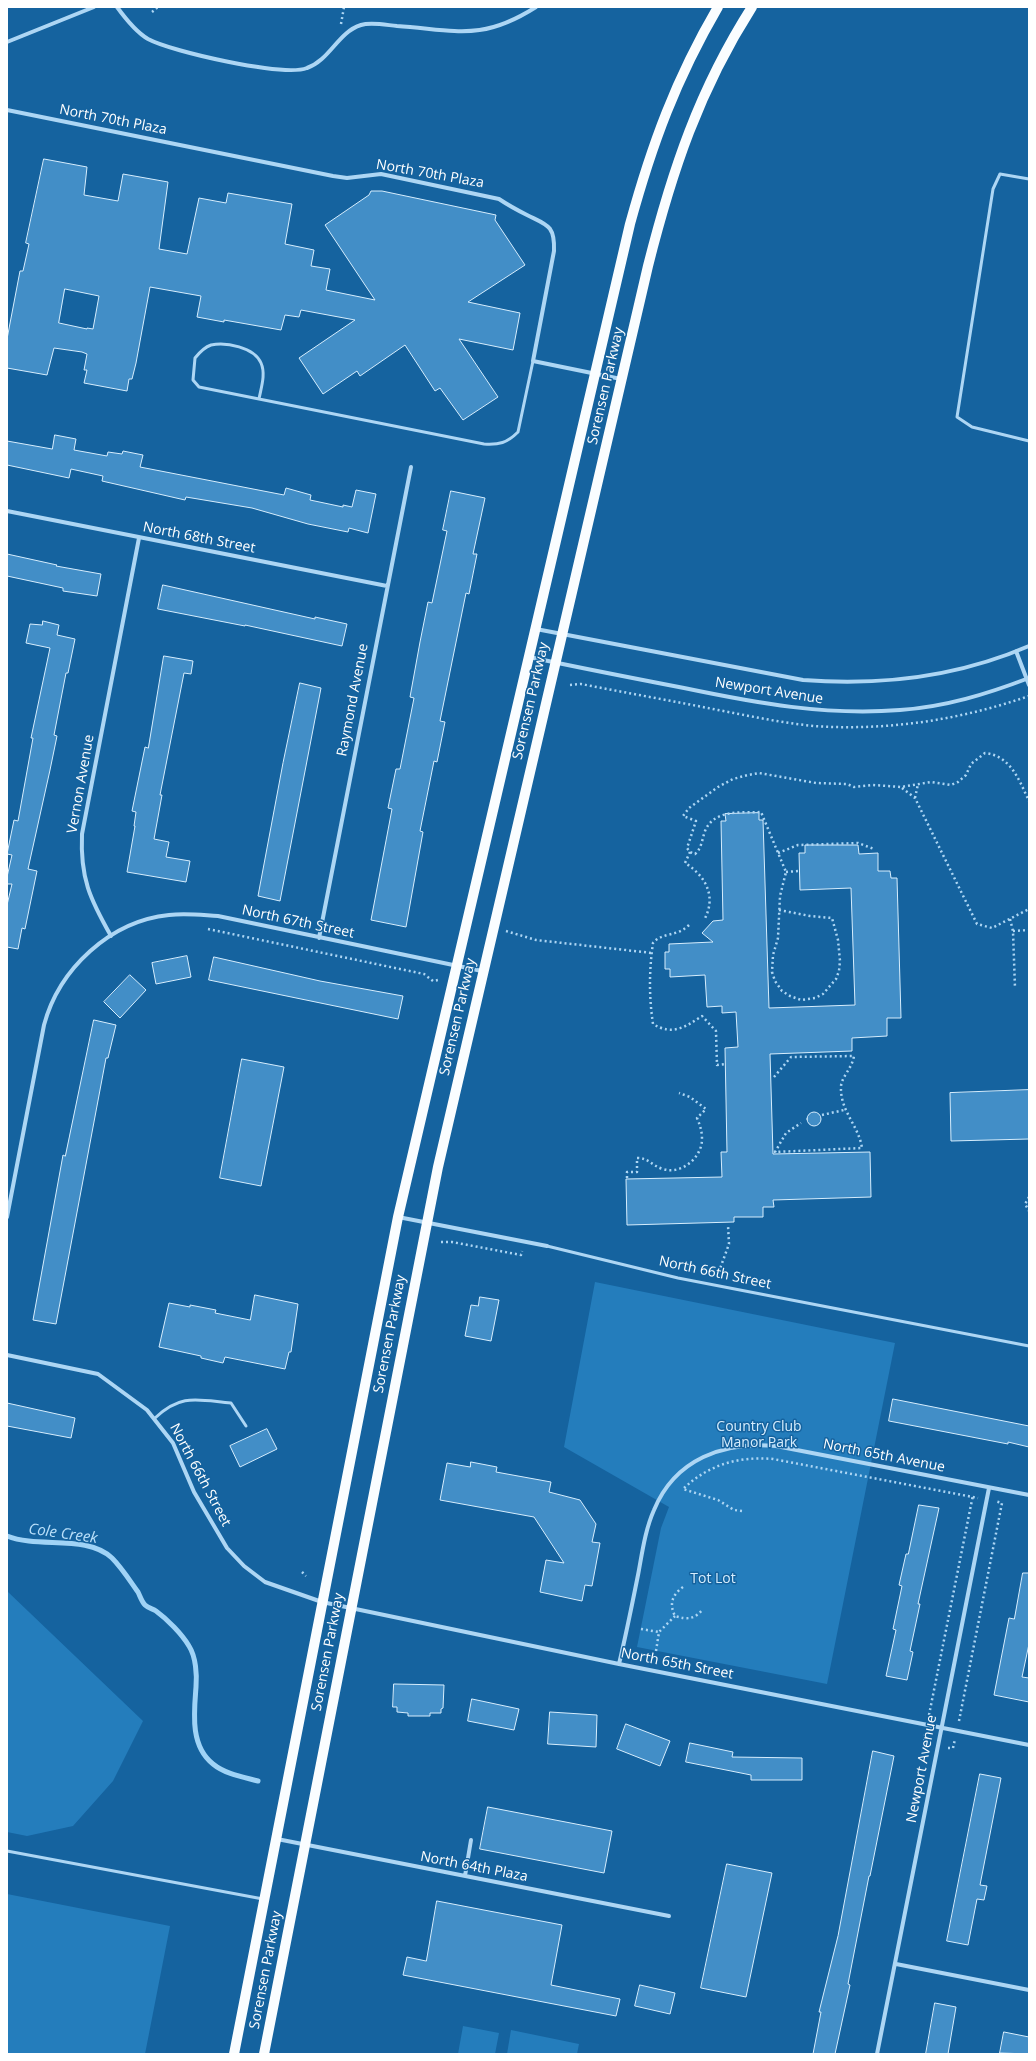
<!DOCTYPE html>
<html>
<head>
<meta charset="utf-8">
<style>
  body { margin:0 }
  #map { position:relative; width:1036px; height:2061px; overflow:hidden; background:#15639f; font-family:"Open Sans",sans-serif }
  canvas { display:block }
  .frame { position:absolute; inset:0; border:8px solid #fff; pointer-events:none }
</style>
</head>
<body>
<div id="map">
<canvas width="1036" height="2061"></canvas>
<div class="frame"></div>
</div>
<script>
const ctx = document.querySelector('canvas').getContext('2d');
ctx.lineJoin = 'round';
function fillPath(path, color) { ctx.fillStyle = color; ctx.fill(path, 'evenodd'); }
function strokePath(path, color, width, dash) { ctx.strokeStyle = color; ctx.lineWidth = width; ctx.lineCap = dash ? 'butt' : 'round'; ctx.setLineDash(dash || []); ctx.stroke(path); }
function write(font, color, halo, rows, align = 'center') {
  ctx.font = font + ' "Open Sans",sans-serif'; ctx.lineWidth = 3; ctx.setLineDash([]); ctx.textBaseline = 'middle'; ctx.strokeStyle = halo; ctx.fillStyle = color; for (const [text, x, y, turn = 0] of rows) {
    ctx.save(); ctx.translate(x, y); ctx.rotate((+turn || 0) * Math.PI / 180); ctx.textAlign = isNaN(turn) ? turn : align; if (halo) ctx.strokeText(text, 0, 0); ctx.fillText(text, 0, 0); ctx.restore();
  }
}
fillPath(new Path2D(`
  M595,1282L895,1343L827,1684L637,1647L661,1528L669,1507L564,1447Z
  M7,1591L143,1721L113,1781L73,1826L27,1836L7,1832Z
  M7,1894L170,1926L145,2054H7Z
  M463,2026L499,2033L495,2054H458Z
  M511,2030L579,2044L577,2054H507Z`), '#247dbc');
strokePath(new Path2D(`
  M7,1536C39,1549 86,1534 112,1558C122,1568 130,1581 138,1592C140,1596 142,1602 145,1605C148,1608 153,1609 156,1611C167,1619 182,1634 189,1646C196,1657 197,1675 196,1687C194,1713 190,1746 213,1764C225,1774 243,1777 258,1781`), '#a0d3f6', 5);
const building = new Path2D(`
  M44,159L87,167L84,195L118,201L123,174L168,182L159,249L187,254L199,198L226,203L228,193L292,204L285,244L314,250L311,266L330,269L326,290L375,300L325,225L369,195L371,191H382L496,215L495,220L525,265L468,302L520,313L513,350L459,339L498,397L463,420L440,388L435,391L405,345L360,376L357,371L323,394L299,358L355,320L301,310L299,317L285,315L281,330L224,320V322L197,317L201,296L150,287L136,363L132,379H129L127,391L84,383L87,370H84L87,354L82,352L54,348L47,375L7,368V339L20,271H23L29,244L26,243ZM65,289L99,296L93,329L87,328V329L59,323Z
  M55,435L76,439L74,450L107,456L108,452L122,454L123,451L143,455L140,467L284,495L286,488L311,495L310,500L343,507V505L352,507L356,490L376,494L368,533L349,528L348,532L308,524L252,508L186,497L185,500L102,481L103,476L71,469L69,478L7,465V441L52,449Z
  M451,491L485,498L473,554H477L469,594L466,593L440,721L445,722L437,762L434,761L420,831L423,832L406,927L371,920L392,809L388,808L396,769H400L414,698L410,697L420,642L428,602L432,603L447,531L443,530Z
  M7,554L57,565L56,566L101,574L97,596L63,591V588L7,576Z
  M163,585L315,619V617L347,624L342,646L245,625V626L158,609Z
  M43,621L59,625L57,635L75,639L68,673H66L54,735L57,736L50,770L28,869L37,871L25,929L22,928L18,949L7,947V905L12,884H7V877L12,855L7,854L14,820L18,821L33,738H31L50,648L26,643L30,624L42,625Z
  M164,656L193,661L191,674L184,673L160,795H162L154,839L169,842L166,857L190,861L186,882L127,872L135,826H134L136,812L132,811L145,747L148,748Z
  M300,683L321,688L280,901L258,896L283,763Z
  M759,813V820H763L769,1008L855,1005L851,888L800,890L799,853H805V845H858L859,854L878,853V871H890L891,878H897L901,1018H887V1036L852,1038V1051L770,1054L773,1154L870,1152L871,1197L773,1200L774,1207H763V1217H734V1222L627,1225L626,1179L722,1177L721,1152H727L725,1048L738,1047L736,1012L722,1013V1006L707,1007L705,975L670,977V969H665V952H669V944L713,942L702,933L713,921L723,920L721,821H726L725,814Z
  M187,956L191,977L156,984L152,963Z
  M214,957L320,981L403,996L398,1019L209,980Z
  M130,975L146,990L120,1018L104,1002Z
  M94,1020L116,1025L108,1058H106L56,1324L33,1320L63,1155L65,1156Z
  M242,1059L284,1067L261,1186L220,1178Z
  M1029,1090V1139L951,1141L950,1093Z
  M807 1119a7 7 0 1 1 14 0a7 7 0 1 1-14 0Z
  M255,1295L298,1304L291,1352H289L285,1369L225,1357L223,1363L201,1358V1356L159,1347L169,1303L190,1307V1305L216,1310L215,1313L250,1320Z
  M480,1297L499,1300L491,1341L465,1336L471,1305L478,1306Z
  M893,1399L1029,1426V1447L1008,1442V1444L889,1421Z
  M7,1403L75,1418L71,1438L7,1426Z
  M267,1429L277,1449L240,1467L230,1446Z
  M471,1462L497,1467L496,1472L551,1482L549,1492L580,1500L596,1524L592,1542L600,1543L592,1586L585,1585L582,1601L540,1592L546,1560L564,1563L534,1517L440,1500L447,1463L470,1467Z
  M919,1505L939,1508L918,1604H920L910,1651L913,1652L907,1680L886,1676L896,1630L893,1629L902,1586L899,1585L906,1554H908Z
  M1023,1573H1029V1644L1022,1677L1029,1678V1702L994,1695L1009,1618L1014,1619Z
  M394,1684L444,1685L443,1708L441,1709V1713H430V1716H408V1713L397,1712V1707H393Z
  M472,1699L519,1709L514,1730L468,1721Z
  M550,1712L597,1715L596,1747L548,1744Z
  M626,1724L670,1741L660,1766L617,1749Z
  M690,1743L733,1752L732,1757L802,1758V1780H751V1775L686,1762Z
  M873,1751L894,1756L870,1876H869L848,1984L850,1985L835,2054H813L821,2012H819L838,1936Z
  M980,1774L1001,1778L980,1885L987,1886L984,1900L977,1899L968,1945L947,1941Z
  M488,1807L612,1831L604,1873L480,1849Z
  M727,1864L772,1873L746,1997L701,1988Z
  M437,1901L562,1925L551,1985L620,1999L616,2016L403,1975L407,1957L426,1961Z
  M640,1985L675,1993L670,2014L635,2006Z
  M935,2003L956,2007L948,2054H926Z
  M1004,2032L1029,2037V2054L1000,2053Z`);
fillPath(building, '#428ec7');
strokePath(building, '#d6edfd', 1);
strokePath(new Path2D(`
  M152,12L158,7
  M341,24L344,7
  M570,685L581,684C627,693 673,701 718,710C750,716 782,723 814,726C887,731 960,720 1029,696
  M902,788L915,798L977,924L992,928L1029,909
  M915,798L918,784
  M690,852L685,863C706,876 717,897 704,920
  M778,853L798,845L858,843L874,849
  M786,872L799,871
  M779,910L810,916L832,918L838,940L840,961L839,971L836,979L823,994L815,998L801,1000L790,996L782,991L775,981L772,972L773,955L778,938L780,896L786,872L761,812C741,813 714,809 705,831C702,839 702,848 695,854L690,852L687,848L696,821L683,816L689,808L718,787L733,779L748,775L759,773L816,783L847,784L854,787L873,785L901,787L931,782L951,785L958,782L966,775L971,764L985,753C1011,756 1019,780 1029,801
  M1010,919L1013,931L1015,988
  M689,925C677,937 662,932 653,943C649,970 649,998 653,1024C673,1036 685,1027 702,1016L716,1031L717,1065L725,1064
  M208,929L424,974L433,981L438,980
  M506,931L536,940L652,953
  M1013,931L1029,930
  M774,1077L791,1057L854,1056C852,1069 841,1077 841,1087C840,1111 859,1126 862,1148L775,1152L786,1133L801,1123
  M822,1115L844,1110
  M627,1178V1172H637V1158C649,1158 652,1166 663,1169C681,1175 702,1158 702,1139C702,1131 700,1125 697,1118L706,1109L690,1097L679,1093
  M1029,1197L1025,1204L1029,1211
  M441,1242H452L521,1255L522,1251
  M717,1277L729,1244L728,1225
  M742,1511L734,1510L718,1500L683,1489C708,1465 738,1456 773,1459L978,1498
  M302,1572L306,1576
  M683,1587C672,1595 669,1604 675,1616C688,1620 695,1619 703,1609
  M641,1629L659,1632
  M656,1651L659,1632L675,1616
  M929,1715L973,1495
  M959,1721L1002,1503L995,1501
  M925,1734L924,1744L929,1745
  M948,1748H953L955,1739`), '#add6f4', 2.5, [2, 3]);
strokePath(new Path2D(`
  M1029,179L1000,174L993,189L957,417L972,427L1029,441
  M259,399C261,388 266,374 261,363C254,347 226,342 211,345C205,347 199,353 195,358L193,380L199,387L484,444C499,445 507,443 518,432L533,361
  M547,1246L678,1278L1029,1346
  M155,1418C181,1393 198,1400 231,1403L246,1426
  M7,1851L263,1899`), '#add6f4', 3);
strokePath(new Path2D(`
  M117,7C125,18 136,32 148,39C172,52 284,77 307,68C330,60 338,32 361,25C371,22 386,25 397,26C456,30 481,42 536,7
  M7,42L94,7
  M7,110L333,176L347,178L381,174L499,199C508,205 517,210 527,215C547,225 555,225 554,251L533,361L621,379
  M7,511L387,586
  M536,629L803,680C880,686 957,677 1029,646
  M1016,651L1029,685
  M529,657C581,668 632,678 684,688C756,703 826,716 900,710C945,707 987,694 1029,678
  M111,936C90,899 80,878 82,834L139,538
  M319,938L411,467
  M7,1217L44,1025C59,969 110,921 169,915C186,913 201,915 218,916L482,971
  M398,1217L547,1246
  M7,1355L98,1374L147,1410L173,1443L194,1492L227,1548L244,1566L265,1582L322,1602L619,1664L1029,1745
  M619,1664C626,1635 632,1605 638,1575C642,1554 645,1530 654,1510C675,1459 724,1441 776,1446L1029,1495
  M277,1839L669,1916
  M465,1876L471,1840
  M896,1964L1029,1990
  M877,2054L989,1488`), '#add6f4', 4);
strokePath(new Path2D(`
  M234,2054L398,1217L630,224C652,144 676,79 718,7
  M264,2054L438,1167L648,266C672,171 699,90 752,7`), '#fafdff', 10);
write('14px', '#fff', '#15639f', [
  ["North 70th Plaza",113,120,11],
  ["North 70th Plaza",430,174,10],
  ["Sorensen Parkway",606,386,-77],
  ["North 68th Street",199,538,11],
  ["Newport Avenue",769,691,9],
  ["Raymond Avenue",353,700,-79],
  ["Sorensen Parkway",531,701,-77],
  ["Vernon Avenue",81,784,-80],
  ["North 67th Street",298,922,12],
  ["Sorensen Parkway",458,1017,-77],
  ["North 66th Street",715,1273,12],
  ["Sorensen Parkway",390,1334,-79],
  ["North 65th Avenue",884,1456,11],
  ["North 66th Street",200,1475,62],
  ["Sorensen Parkway",328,1652,-79],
  ["North 65th Street",677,1664,11],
  ["Newport Avenue",922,1769,-79],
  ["North 64th Plaza",474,1867,11],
  ["Sorensen Parkway",266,1970,-79]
]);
write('14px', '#d6edfd', '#15639f', [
  ["Country Club",759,1427],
  ["Manor Park",759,1443],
  ["Tot Lot",713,1579]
]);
write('italic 15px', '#bae0fa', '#15639f', [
  ["Cole Creek",63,1534,8]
]);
</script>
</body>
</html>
